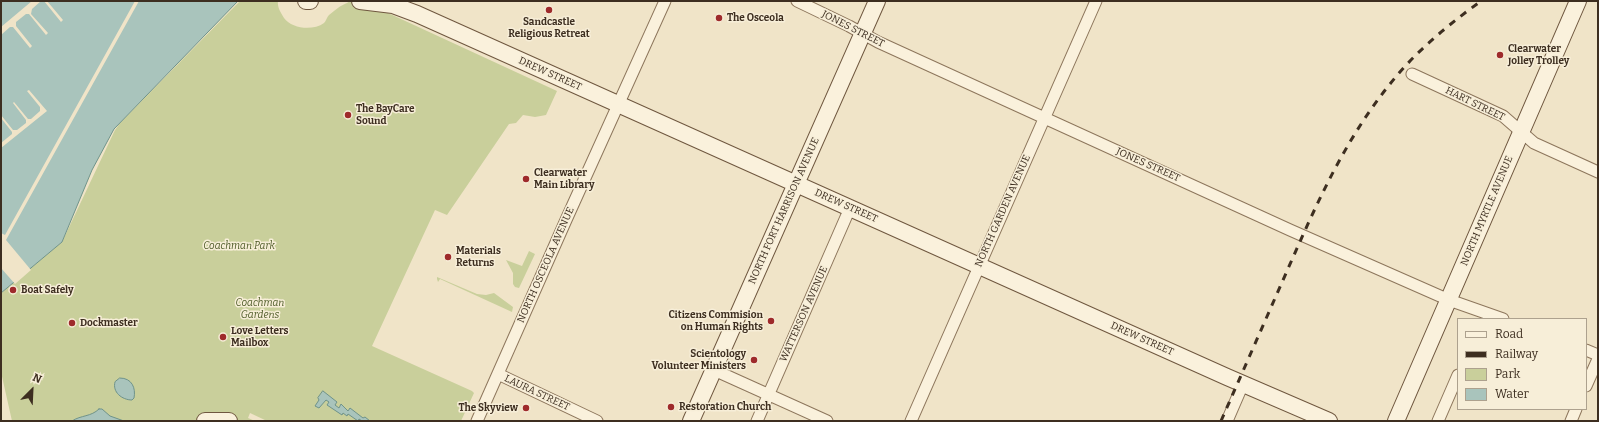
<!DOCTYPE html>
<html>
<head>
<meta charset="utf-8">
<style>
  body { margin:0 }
  #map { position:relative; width:1599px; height:422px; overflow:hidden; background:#f0e4c8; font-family:Bitter,serif }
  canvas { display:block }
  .frame { position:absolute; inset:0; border:2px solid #3d2e20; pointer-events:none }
  .legend { position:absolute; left:1457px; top:318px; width:130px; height:92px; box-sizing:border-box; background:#f7eed8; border:1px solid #ada18e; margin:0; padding:5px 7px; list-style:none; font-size:12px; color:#3d2e20 }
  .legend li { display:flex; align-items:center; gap:8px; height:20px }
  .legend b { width:20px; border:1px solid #ada18e }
  .north { position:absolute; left:12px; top:370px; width:40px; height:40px; -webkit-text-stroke:3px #f7eed8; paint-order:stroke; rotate:24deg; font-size:11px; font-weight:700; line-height:16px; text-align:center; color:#3d2e20 }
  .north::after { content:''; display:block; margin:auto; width:14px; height:18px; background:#3d2e20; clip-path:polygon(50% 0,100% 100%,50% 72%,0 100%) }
</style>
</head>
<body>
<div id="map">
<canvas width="1599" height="422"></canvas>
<div class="frame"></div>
<ul class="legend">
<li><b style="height:5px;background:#faf1dc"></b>Road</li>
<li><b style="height:5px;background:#3d2e20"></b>Railway</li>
<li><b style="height:11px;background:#c9cf9b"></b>Park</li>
<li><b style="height:11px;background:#a9c4bc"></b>Water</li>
</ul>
<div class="north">N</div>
</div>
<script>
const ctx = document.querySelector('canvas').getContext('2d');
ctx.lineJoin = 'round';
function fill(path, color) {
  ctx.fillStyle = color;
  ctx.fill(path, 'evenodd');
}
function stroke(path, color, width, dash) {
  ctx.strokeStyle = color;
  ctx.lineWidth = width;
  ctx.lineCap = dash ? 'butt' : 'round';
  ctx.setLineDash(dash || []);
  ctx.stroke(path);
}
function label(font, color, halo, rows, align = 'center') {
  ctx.font = font + ' Bitter,serif';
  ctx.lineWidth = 3;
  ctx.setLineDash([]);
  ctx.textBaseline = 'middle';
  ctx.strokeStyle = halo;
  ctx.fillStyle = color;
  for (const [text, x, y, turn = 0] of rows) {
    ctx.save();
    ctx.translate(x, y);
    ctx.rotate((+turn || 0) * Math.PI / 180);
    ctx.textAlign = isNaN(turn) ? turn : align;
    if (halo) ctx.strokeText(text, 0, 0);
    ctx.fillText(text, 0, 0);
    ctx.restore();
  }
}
fill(new Path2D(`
  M240 1H278C277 7 281 13 284 18 292 29 313 31 324 23 326 21 327 17 329 15 334 11 341 5 347 3 351 0 357 1 362 1L557 91 546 115 535 117 523 115 516 123 509 124 447 215 435 210 372 346 472 391 474 393 461 421H267L250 413 248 418 255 421H12L1 372V293L62 242 115 130 120 123Z
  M529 251 535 254 519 288 515 287 513 284V273L506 260 522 266Z
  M437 277 477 294 486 295 494 293 513 307 512 312 440 279 438 282 437 279Z`), '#c9cf9b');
const water = new Path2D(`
  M1 1H238L114 129 92 170 62 242 1 293Z
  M120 378C132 378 136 388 134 398L132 400C122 400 112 392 115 382Z
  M323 391 337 402 335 405 339 408 341 404 348 411 350 408 363 418 365 417 370 421H362L359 419 358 421 348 414 347 416 343 413 342 415 327 405 329 402 326 400 319 408 315 406 319 400 318 398Z
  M99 409H102L110 416 124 421H72C81 415 91 417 99 409Z`);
fill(water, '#a9c4bc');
stroke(water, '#6f938a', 1);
fill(new Path2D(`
  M32 1H47L63 20 61 22 44 1H41L32 9 31 14 48 33 46 35 29 14H26L16 22V26L32 46 30 48 13 27H10L1 35V27Z
  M135 1H139L6 240 31 270 15 284 1 268V233L5 235Z
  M29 90 47 111 1 148V143L12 134V132L1 118V115L13 130H17L26 123V120L13 103 14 102 28 119H31L40 111V107L27 91Z`), '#f0e4c8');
const street = new Path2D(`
  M797 1 849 26 878 42 1290 230 1449 300 1503 319
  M1412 74 1503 116 1534 143 1598 172
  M1586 350 1598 355
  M714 370 827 421
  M498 374 597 421
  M1586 386 1598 359
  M477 421 566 220 665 1
  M757 421 850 208
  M911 421 1096 1
  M1227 421 1243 384
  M1438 421 1458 375
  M1571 421 1576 409`);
const secondary = new Path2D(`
  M306 1H310
  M360 1 393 5 417 14 1227 377 1329 421
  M205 421H229
  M691 421 877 1
  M1396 421 1578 1`);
stroke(street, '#8d765c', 13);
stroke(secondary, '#6f573f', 18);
stroke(street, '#faf1dc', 11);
stroke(secondary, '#faf1dc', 16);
stroke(new Path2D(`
  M1221 421C1243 371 1265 321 1287 271 1316 205 1344 141 1390 84 1415 52 1448 25 1481 1`), '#3d2e20', 3, [7, 7]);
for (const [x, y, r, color] of [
  [549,10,4,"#9e2a2b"],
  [719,18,4,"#9e2a2b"],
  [1500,55,4,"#9e2a2b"],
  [348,115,4,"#9e2a2b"],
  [526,179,4,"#9e2a2b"],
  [448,257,4,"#9e2a2b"],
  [13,290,4,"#9e2a2b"],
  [771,321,4,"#9e2a2b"],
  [72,323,4,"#9e2a2b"],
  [223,337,4,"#9e2a2b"],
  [754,360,4,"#9e2a2b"],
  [671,407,4,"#9e2a2b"],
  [526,408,4,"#9e2a2b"]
]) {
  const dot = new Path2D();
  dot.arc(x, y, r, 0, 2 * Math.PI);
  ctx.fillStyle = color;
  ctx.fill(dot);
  stroke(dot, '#f7eed8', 1.5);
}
label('bold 10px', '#3d2e20', '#f7eed8', [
  ["The Osceola",727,18],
  ["Sandcastle",549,22,"center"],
  ["Religious Retreat",549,34,"center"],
  ["Clearwater",1508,49],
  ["Jolley Trolley",1508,61],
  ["The BayCare",356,109],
  ["Sound",356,121],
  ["Clearwater",534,173],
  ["Main Library",534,185],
  ["Materials",456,251],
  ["Returns",456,263],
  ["Boat Safely",21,290],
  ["Citizens Commision",763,315,"right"],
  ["on Human Rights",763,327,"right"],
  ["Dockmaster",80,323],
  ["Love Letters",231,331],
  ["Mailbox",231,343],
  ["Scientology",746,354,"right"],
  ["Volunteer Ministers",746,366,"right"],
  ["Restoration Church",679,407],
  ["The Skyview",518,408,"right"]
], 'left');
label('10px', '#3d2e20', '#f7eed8', [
  ["JONES STREET",853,29,27],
  ["DREW STREET",550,74,24],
  ["HART STREET",1475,104,26],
  ["JONES STREET",1148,165,24],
  ["DREW STREET",846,206,24],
  ["NORTH FORT HARRISON AVENUE",784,211,-66],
  ["NORTH GARDEN AVENUE",1003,211,-66],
  ["NORTH MYRTLE AVENUE",1487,211,-67],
  ["NORTH OSCEOLA AVENUE",546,265,-66],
  ["WATTERSON AVENUE",804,314,-66],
  ["DREW STREET",1142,339,24],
  ["LAURA STREET",537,393,25]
]);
label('italic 10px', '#4d5a26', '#f7eed8', [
  ["Coachman Park",239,246],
  ["Coachman",260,303],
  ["Gardens",260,315]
]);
</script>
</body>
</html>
